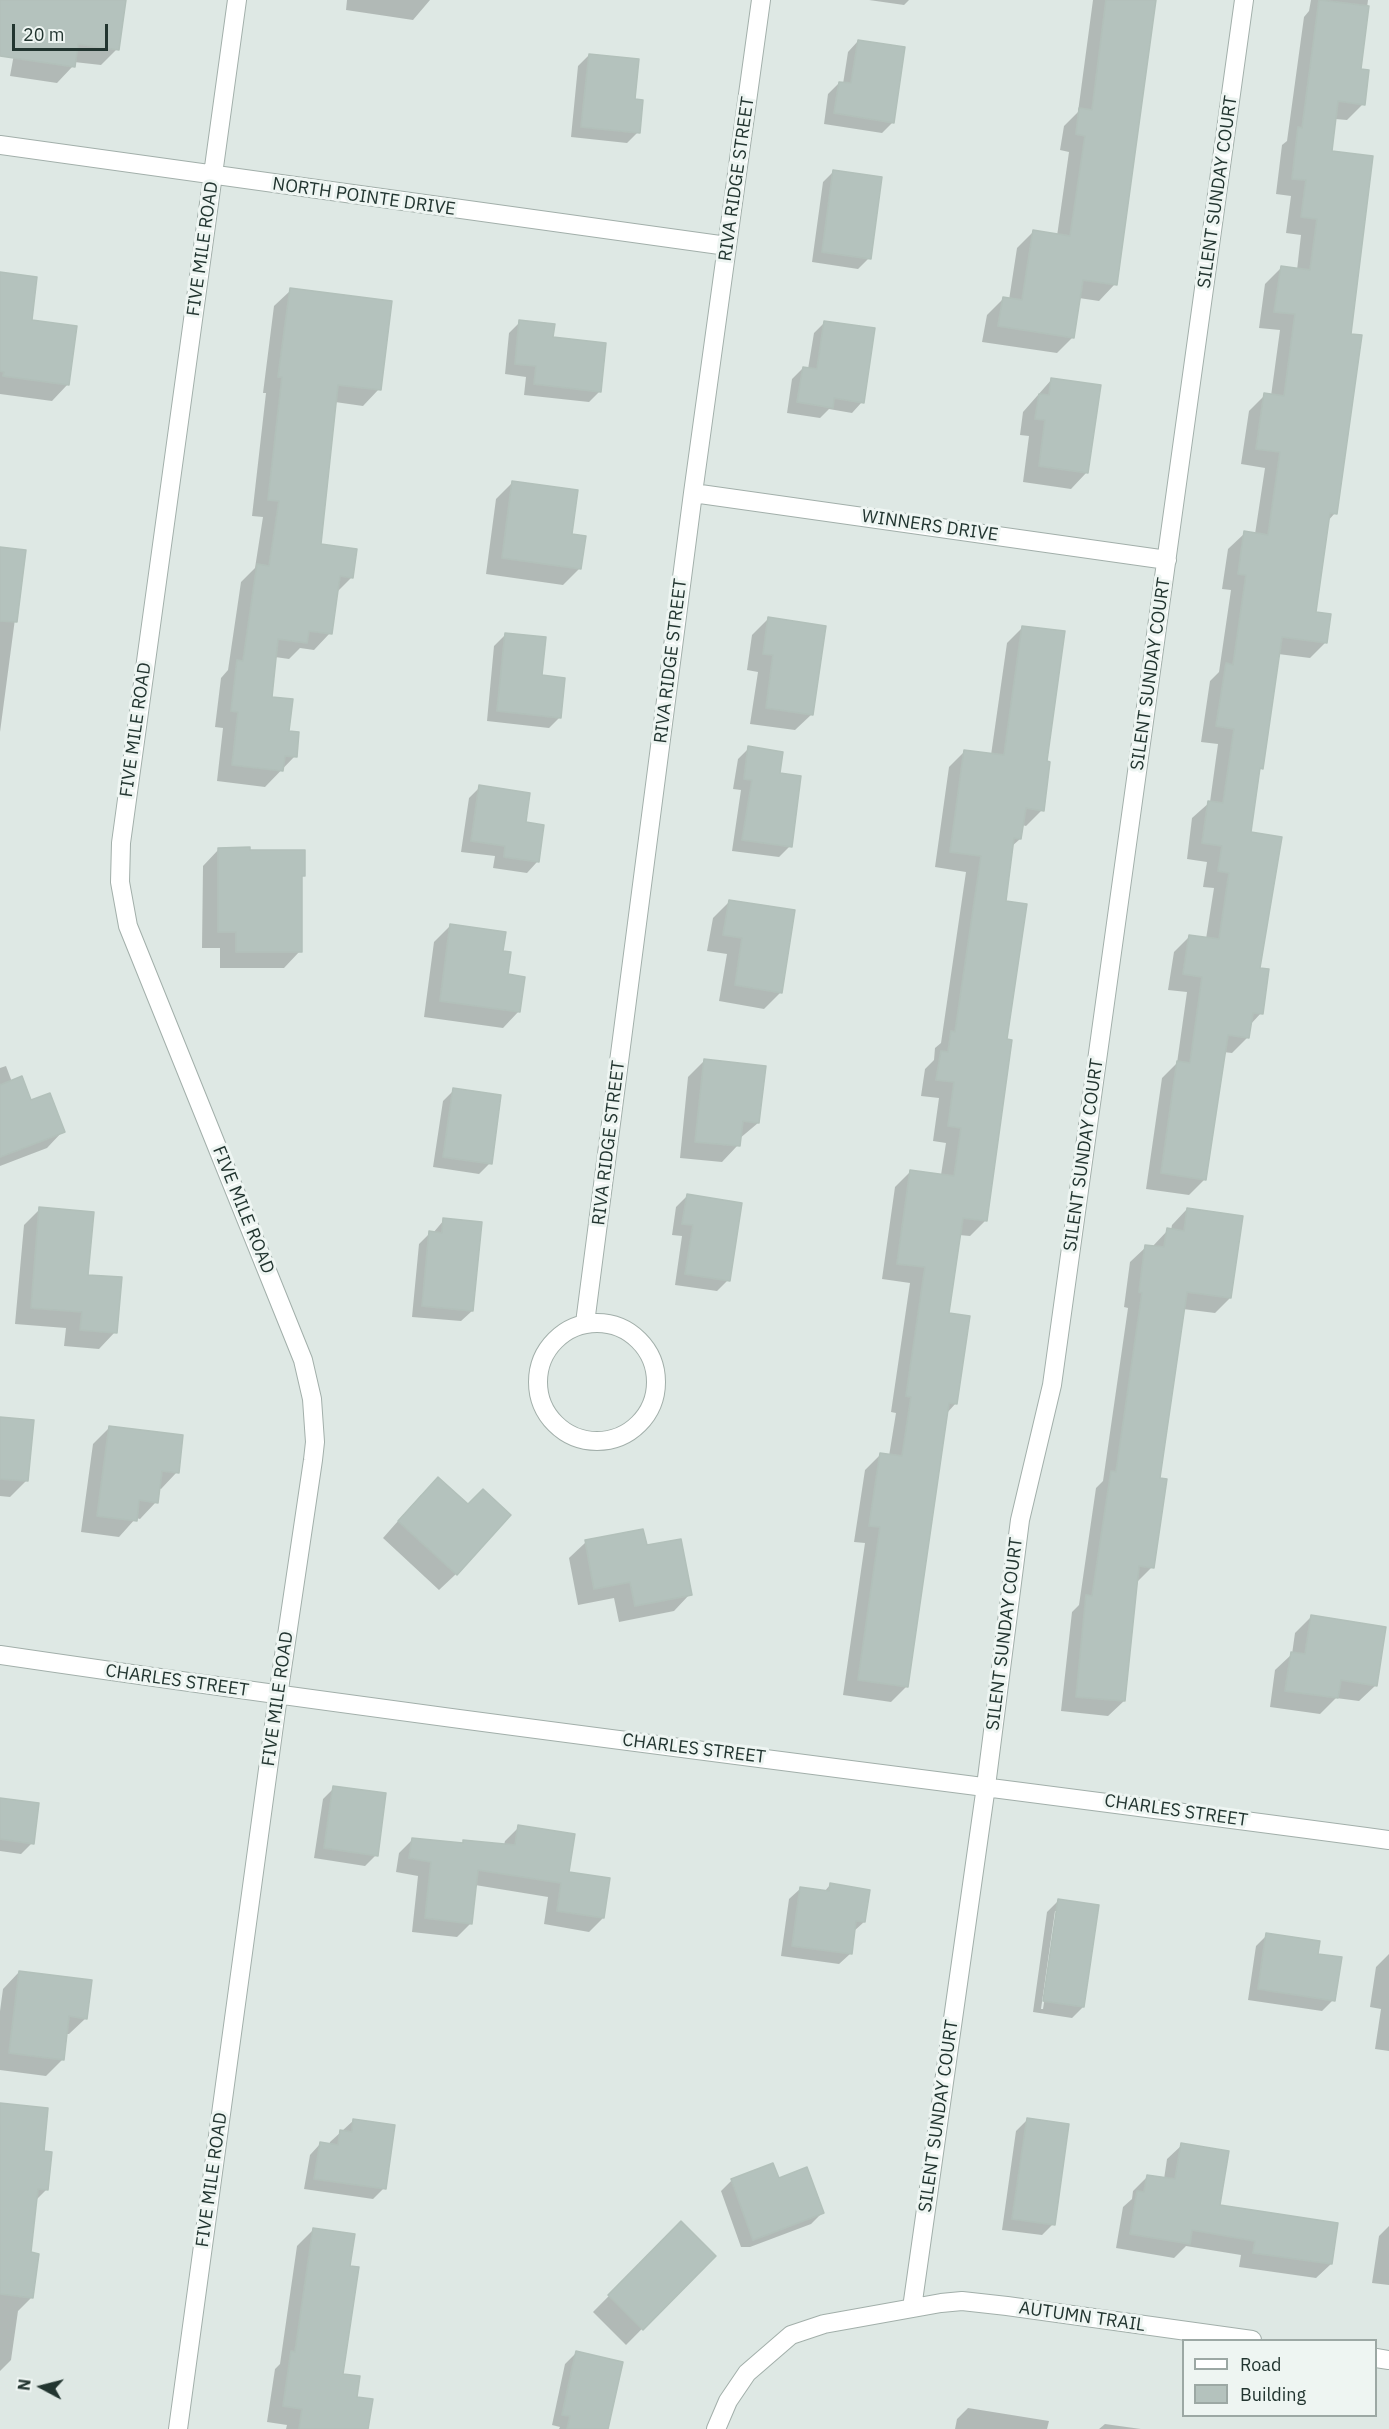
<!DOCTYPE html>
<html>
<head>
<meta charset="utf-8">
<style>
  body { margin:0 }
  #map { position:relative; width:1389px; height:2429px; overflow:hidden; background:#dee8e4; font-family:"IBM Plex Sans",sans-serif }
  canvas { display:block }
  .legend { position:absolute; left:1182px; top:2339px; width:195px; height:78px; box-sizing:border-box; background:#eef5f2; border:2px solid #9ca8a4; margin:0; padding:8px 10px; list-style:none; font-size:18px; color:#223530 }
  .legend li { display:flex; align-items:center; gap:12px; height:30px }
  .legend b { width:30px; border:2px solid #9ca8a4 }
  .north { position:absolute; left:12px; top:2357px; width:60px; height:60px; -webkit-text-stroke:4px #eef5f2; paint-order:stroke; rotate:277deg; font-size:16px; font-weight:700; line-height:24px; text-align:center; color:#223530 }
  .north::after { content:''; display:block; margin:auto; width:21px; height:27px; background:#223530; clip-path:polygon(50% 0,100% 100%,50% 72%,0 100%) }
  .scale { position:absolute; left:12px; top:24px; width:96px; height:27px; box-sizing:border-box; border:3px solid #223530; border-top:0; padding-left:8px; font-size:18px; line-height:21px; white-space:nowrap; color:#223530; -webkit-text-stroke:4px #eef5f2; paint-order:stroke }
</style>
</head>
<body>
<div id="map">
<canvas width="1389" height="2429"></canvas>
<ul class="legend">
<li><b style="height:8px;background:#fff"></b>Road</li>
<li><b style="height:16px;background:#b4c2bd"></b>Building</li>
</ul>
<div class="north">N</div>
<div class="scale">20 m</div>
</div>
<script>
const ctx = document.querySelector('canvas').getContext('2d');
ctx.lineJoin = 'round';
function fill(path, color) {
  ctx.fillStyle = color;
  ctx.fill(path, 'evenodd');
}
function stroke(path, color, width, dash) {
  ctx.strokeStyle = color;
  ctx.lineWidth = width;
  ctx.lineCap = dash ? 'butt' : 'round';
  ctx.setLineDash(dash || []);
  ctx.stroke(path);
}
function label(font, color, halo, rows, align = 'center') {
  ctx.font = font + ' "IBM Plex Sans",sans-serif';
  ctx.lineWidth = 6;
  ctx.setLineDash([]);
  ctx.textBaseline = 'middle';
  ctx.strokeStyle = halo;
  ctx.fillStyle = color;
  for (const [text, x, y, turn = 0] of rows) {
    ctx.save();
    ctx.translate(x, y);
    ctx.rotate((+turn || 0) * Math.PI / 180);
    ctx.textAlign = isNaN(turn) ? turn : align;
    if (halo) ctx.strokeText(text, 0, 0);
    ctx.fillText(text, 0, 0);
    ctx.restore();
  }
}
fill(new Path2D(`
  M0 0H125L117 49 101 65 74 62 73 66 57 83 10 76 14 54 0 53Z
  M347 0H430L413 20 346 10Z
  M869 0H909L904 5Z
  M1093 0H1155L1115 284 1099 301 1079 298 1073 337 1057 353 982 342 987 315 1003 299 1009 300 1017 248 1033 232 1057 236 1069 152 1060 150 1064 126 1078 112Z
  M1311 0H1368L1359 71 1363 104 1347 120 1335 119 1330 152 1349 335 1335 513 1327 522 1314 614 1326 642 1310 658 1278 654 1261 768 1258 772 1249 834 1261 1013 1250 1025 1248 1037 1232 1053 1223 1052 1205 1179 1189 1195 1146 1189 1162 1078 1177 1063 1187 992 1168 990 1174 952 1190 936 1206 939 1214 888 1203 887 1207 862 1187 859 1192 818 1210 802 1218 744 1201 742 1210 681 1219 672 1231 590 1222 589 1228 549 1245 533 1255 534 1265 468 1241 464 1249 411 1265 395 1271 396 1280 330 1259 328 1265 284 1281 268 1297 270 1301 235 1286 233 1291 196 1276 194 1282 145 1287 141 1304 17 1309 11Z
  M858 41 893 122 882 133 824 124 828 94 839 83 843 84 848 52Z
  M589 55 633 100 638 132 627 143 571 137 578 66Z
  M834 171 869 258 858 269 812 262 823 182Z
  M0 274 68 384 52 401 0 394Z
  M291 290 379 389 363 406 335 402 319 545 352 577 336 593 330 633 314 650 300 648 289 659 275 657 270 698 295 756 265 787 217 781 223 728 215 727 221 678 228 670 241 582 255 568 263 517 252 516 266 393H263L274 306Z
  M520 322 552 338 600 391 589 402 524 395 526 377 505 374 509 333Z
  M825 322 862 402 852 413 829 409 820 418 787 413 792 379 803 368 808 369 814 333Z
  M1052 379 1087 472 1071 489 1023 482 1029 436 1020 435 1023 412Z
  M512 483 570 535 580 568 563 585 486 574 496 499Z
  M0 548 24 551 0 732Z
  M768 619 812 714 795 730 750 724 758 672 747 670 752 635Z
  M1023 627 1045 763 1042 810 1026 826 1022 825 1020 839 1011 847 1005 902 985 1221 970 1236 959 1235 947 1315 956 1403 947 1413 907 1686 891 1702 843 1695 865 1543 854 1542 865 1470 880 1455 889 1456 896 1413 891 1412 910 1283 882 1279 895 1187 911 1171 941 1175 946 1143 933 1141 939 1098 921 1096 925 1069 934 1060 935 1048 941 1043 966 872 935 867 949 767 965 751 991 755 1007 643Z
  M505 635 540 677 560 717 549 728 487 721 494 646Z
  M749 748 778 775 790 846 779 857 732 851 741 790 733 789 738 759Z
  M480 787 537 862 527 873 493 868 495 856 461 852 469 798Z
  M219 849 303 875 300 878V951L284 968H220V948H202L203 866Z
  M729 902 781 992 764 1009 719 1001 727 954 707 951 713 918Z
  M450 926 501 953 519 1011 503 1028 424 1017 434 942Z
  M705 1060 758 1123 739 1139 738 1145 722 1162 680 1158 688 1077Z
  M6 1066 12 1082 63 1131 47 1148 0 1166V1068Z
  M454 1090 490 1163 479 1174 433 1167 443 1101Z
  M687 1196 728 1280 717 1291 675 1285 682 1236 672 1235 676 1207Z
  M40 1209 86 1276 115 1332 99 1349 64 1346 66 1328 15 1324 24 1225Z
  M1187 1209 1230 1298 1215 1313 1183 1309 1159 1479 1152 1567 1137 1582 1124 1701 1108 1716 1061 1711 1072 1612 1079 1605 1096 1488 1103 1481 1128 1308 1124 1307 1130 1262 1146 1247H1152L1168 1230H1171L1172 1225Z
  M444 1220 472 1311 461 1321 412 1317 419 1244 430 1233H433Z
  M0 1418 26 1481 10 1497 0 1496Z
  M110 1427 177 1472 161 1489 158 1488 156 1502 140 1519 136 1518 119 1537 81 1532 93 1444Z
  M421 1495 456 1574 439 1590 383 1538Z
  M586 1542 690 1594 674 1611 619 1622 614 1598 578 1605 569 1558Z
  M1311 1617 1376 1685 1359 1701 1336 1698 1320 1714 1270 1707 1275 1670 1292 1654 1295 1633Z
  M334 1788 376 1855 365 1866 314 1858 323 1799Z
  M0 1799 32 1843 21 1854 0 1851Z
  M519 1827 567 1873 603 1918 589 1932 544 1924 548 1897 475 1885 471 1923 457 1937 412 1932 418 1876 396 1872 399 1853 413 1839 461 1844 464 1841 504 1845 505 1841Z
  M830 1885 864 1922 853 1932 850 1954 839 1964 781 1956 789 1899 800 1889 824 1892Z
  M1058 1901 1083 2007 1072 2018 1033 2012 1047 1912ZM1055 1911H1058L1043 2009H1041Z
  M1267 1935 1316 1955 1333 2000 1322 2011 1248 2000 1256 1946Z
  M1389 1954V2051L1375 2049 1381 2009 1370 2007 1376 1967Z
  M19 1972 86 2018 69 2034H65L62 2060 46 2076 0 2070V2011L3 1989Z
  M0 2105 47 2189 35 2201 29 2254 31 2298 18 2311 11 2360 0 2371Z
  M354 2120 384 2188 373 2199 304 2189 310 2155 320 2144 329 2145 330 2142Z
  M1027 2120 1053 2224 1042 2235 1002 2230 1016 2131Z
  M1182 2145 1218 2207 1331 2264 1316 2278 1239 2267 1241 2255 1186 2246 1174 2258 1116 2248 1123 2207 1132 2199 1133 2191 1148 2176 1164 2179 1167 2159Z
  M732 2180H778L822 2213 811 2224 750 2247H741L721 2191Z
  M681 2223 714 2256 626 2345 593 2312Z
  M1389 2226V2285L1372 2283 1379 2236Z
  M313 2230 349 2267 342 2375 355 2398 367 2429H286L287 2425 267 2422 275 2369 280 2364 297 2246Z
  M576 2353 607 2429H559L560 2427 552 2425 565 2364Z
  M968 2408 1049 2421 1047 2429H955L957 2419Z
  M1105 2424 1141 2429H1099Z`), '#0003');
const building = new Path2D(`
  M0 0H126L119 50 78 44 75 67 0 56Z
  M1106 0H1156L1117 285 1083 280 1074 338 998 326 1003 297 1022 300 1033 230 1070 236 1085 136 1076 134 1079 108 1092 110Z
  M1319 0 1369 6 1361 69 1369 70 1365 105 1338 101 1332 151 1373 156 1351 334 1362 335 1337 514 1330 513 1316 612 1331 614 1327 643 1282 637 1263 769 1260 768 1251 832 1282 837 1260 968 1269 969 1263 1014 1253 1013 1249 1038 1228 1035 1206 1180 1161 1173 1177 1061 1190 1063 1202 977 1183 974 1189 935 1219 939 1229 873 1218 871 1222 846 1202 843 1208 801 1223 803 1234 729 1216 726 1226 663 1233 665 1246 575 1238 574 1244 531 1268 535 1280 452 1256 449 1264 393 1284 396 1295 314 1274 312 1281 266 1310 270 1317 219 1301 217 1306 180 1292 179 1298 127 1302 128Z
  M858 40 905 47 894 123 834 113 839 82 851 83Z
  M589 54 639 59 635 99 643 100 640 133 581 127Z
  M833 170 882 177 871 259 822 252Z
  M0 272 37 277 32 320 77 326 69 385 3 376 4 372 0 371Z
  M290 288 392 301 381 390 338 385 321 544 357 549 353 578 340 576 332 634 309 631 307 643 278 639 272 697 293 699 289 731 299 732 297 757 285 756 283 771 232 765 238 712 231 711 237 660 243 661 257 564 269 566 279 501 268 500 282 377H278Z
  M519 320 555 324 553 337 606 343 601 392 534 384 536 366 515 364Z
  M824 321 875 328 864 403 834 398 833 408 797 402 803 367 817 369Z
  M1051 378 1101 385 1088 473 1039 466 1045 420 1035 419 1039 394 1049 395Z
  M512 481 578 490 572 534 586 536 581 569 502 558Z
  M0 547 26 550 17 622 0 621Z
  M768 617 826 626 813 715 766 708 773 655 763 654Z
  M1022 626 1065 631 1047 761 1050 762 1044 811 1026 808 1021 839 1014 838 1006 901 1027 904 1007 1039 1012 1040 987 1221 963 1218 949 1313 970 1316 957 1404 949 1403 908 1687 858 1680 880 1527 869 1526 880 1453 902 1456 911 1397 906 1396 925 1267 897 1264 910 1170 954 1176 961 1128 948 1126 954 1082 936 1080 941 1051 948 1052 951 1031 955 1032 981 856 950 852 964 750 1004 755Z
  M505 633 546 637 542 675 565 678 561 718 497 711Z
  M748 746 783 752 780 773 801 776 792 847 742 840 752 780 744 779Z
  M479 785 530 793 526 822 544 825 539 862 504 857 505 846 471 841Z
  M250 847V850H305V876H302V952H236V932H218V848Z
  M729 900 795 910 782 993 735 985 742 938 723 935Z
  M450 924 506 932 503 951 511 952 508 974 525 977 520 1012 440 1001Z
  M704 1059 766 1066 759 1123 743 1121 740 1146 695 1142Z
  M22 1076 31 1100 50 1093 65 1132 0 1157V1085Z
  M453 1088 501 1095 492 1164 443 1157Z
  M687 1194 742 1203 730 1281 685 1274 693 1225 682 1224Z
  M39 1207 94 1212 88 1275 122 1277 117 1333 80 1330 82 1312 31 1308Z
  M1187 1208 1243 1216 1231 1298 1187 1292 1160 1478 1167 1479 1154 1568 1139 1566 1125 1701 1076 1697 1086 1595 1092 1596 1111 1471 1116 1472 1142 1293 1139 1292 1145 1245 1164 1247 1167 1228 1184 1231Z
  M443 1218 482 1222 473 1311 422 1306 429 1231 442 1233Z
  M0 1417 34 1420 28 1481 0 1479Z
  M109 1426 183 1435 179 1473 162 1471 158 1503 139 1500 137 1521 97 1516Z
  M438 1477 468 1504 483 1489 511 1515 457 1575 398 1521Z
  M643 1529 647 1545 681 1539 692 1595 635 1606 630 1582 594 1589 585 1540Z
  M1311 1615 1386 1627 1377 1686 1341 1680 1338 1698 1285 1691 1291 1652 1305 1654Z
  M333 1786 386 1793 378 1856 324 1848Z
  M0 1798 39 1803 34 1844 0 1839Z
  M518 1825 575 1834 569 1872 610 1878 604 1918 557 1911 561 1883 478 1870 472 1924 425 1918 431 1862 409 1858 412 1838 463 1843V1840L515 1845Z
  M830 1883 870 1890 865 1922 856 1921 852 1954 792 1946 800 1887 829 1891Z
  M1058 1899 1099 1905 1084 2007 1043 2001Z
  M1266 1933 1320 1941 1318 1954 1342 1957 1335 2001 1258 1989Z
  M19 1971 92 1980 87 2019 69 2016 64 2060 9 2053Z
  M0 2103 48 2108 44 2151 52 2152 48 2190 38 2189 31 2252 39 2254 33 2298 0 2294Z
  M1027 2118 1069 2124 1055 2225 1012 2219Z
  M353 2119 395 2125 386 2189 314 2179 320 2142 338 2145 340 2130 352 2132Z
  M1181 2143 1229 2151 1220 2205 1338 2223 1332 2264 1253 2253 1255 2241 1192 2230 1190 2244 1130 2234 1137 2191 1144 2192 1147 2175 1175 2179Z
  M773 2163 779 2178 807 2167 824 2213 753 2240 731 2179Z
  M681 2221 716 2256 643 2330 608 2295Z
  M313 2228 355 2234 350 2266 359 2267 343 2374 360 2376 357 2397 373 2399 368 2429H299L302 2409 283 2406 291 2351 295 2352Z
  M576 2351 623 2362 608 2429H567L570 2416 562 2415Z`);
fill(building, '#b4c2bd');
stroke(building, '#b2c0ba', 1.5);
const street = new Path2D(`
  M0 145 727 246
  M693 493 1167 560
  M538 1382a59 59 0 1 1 118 0a59 59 0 1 1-118 0Z
  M585 1323 693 493 761 0
  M0 1655C462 1723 926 1778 1389 1840
  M912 2308 986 1786 1020 1520 1052 1385 1244 0
  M1376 2358 1389 2360
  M178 2429 278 1696 313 1460 315 1442 312 1399 303 1360 128 926 120 882 121 843 237 0
  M716 2429 728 2401 747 2373 791 2335 824 2324 941 2303 962 2301 1007 2306 1252 2340`);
stroke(street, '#a2afaa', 20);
stroke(street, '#fff', 18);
label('18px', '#223530', '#eef5f2', [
  ["RIVA RIDGE STREET",737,179,-82],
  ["SILENT SUNDAY COURT",1218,192,-82],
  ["NORTH POINTE DRIVE",364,197,8],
  ["FIVE MILE ROAD",203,249,-82],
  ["WINNERS DRIVE",930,526,8],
  ["RIVA RIDGE STREET",671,661,-83],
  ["SILENT SUNDAY COURT",1151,674,-82],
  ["FIVE MILE ROAD",136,730,-82],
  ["RIVA RIDGE STREET",609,1143,-83],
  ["SILENT SUNDAY COURT",1084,1155,-82],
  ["FIVE MILE ROAD",243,1210,68],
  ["SILENT SUNDAY COURT",1005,1634,-83],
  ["CHARLES STREET",177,1681,8],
  ["FIVE MILE ROAD",278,1699,-82],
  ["CHARLES STREET",694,1749,7],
  ["CHARLES STREET",1176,1811,8],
  ["SILENT SUNDAY COURT",939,2116,-82],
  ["FIVE MILE ROAD",212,2180,-82],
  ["AUTUMN TRAIL",1082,2317,8]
]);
</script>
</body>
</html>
